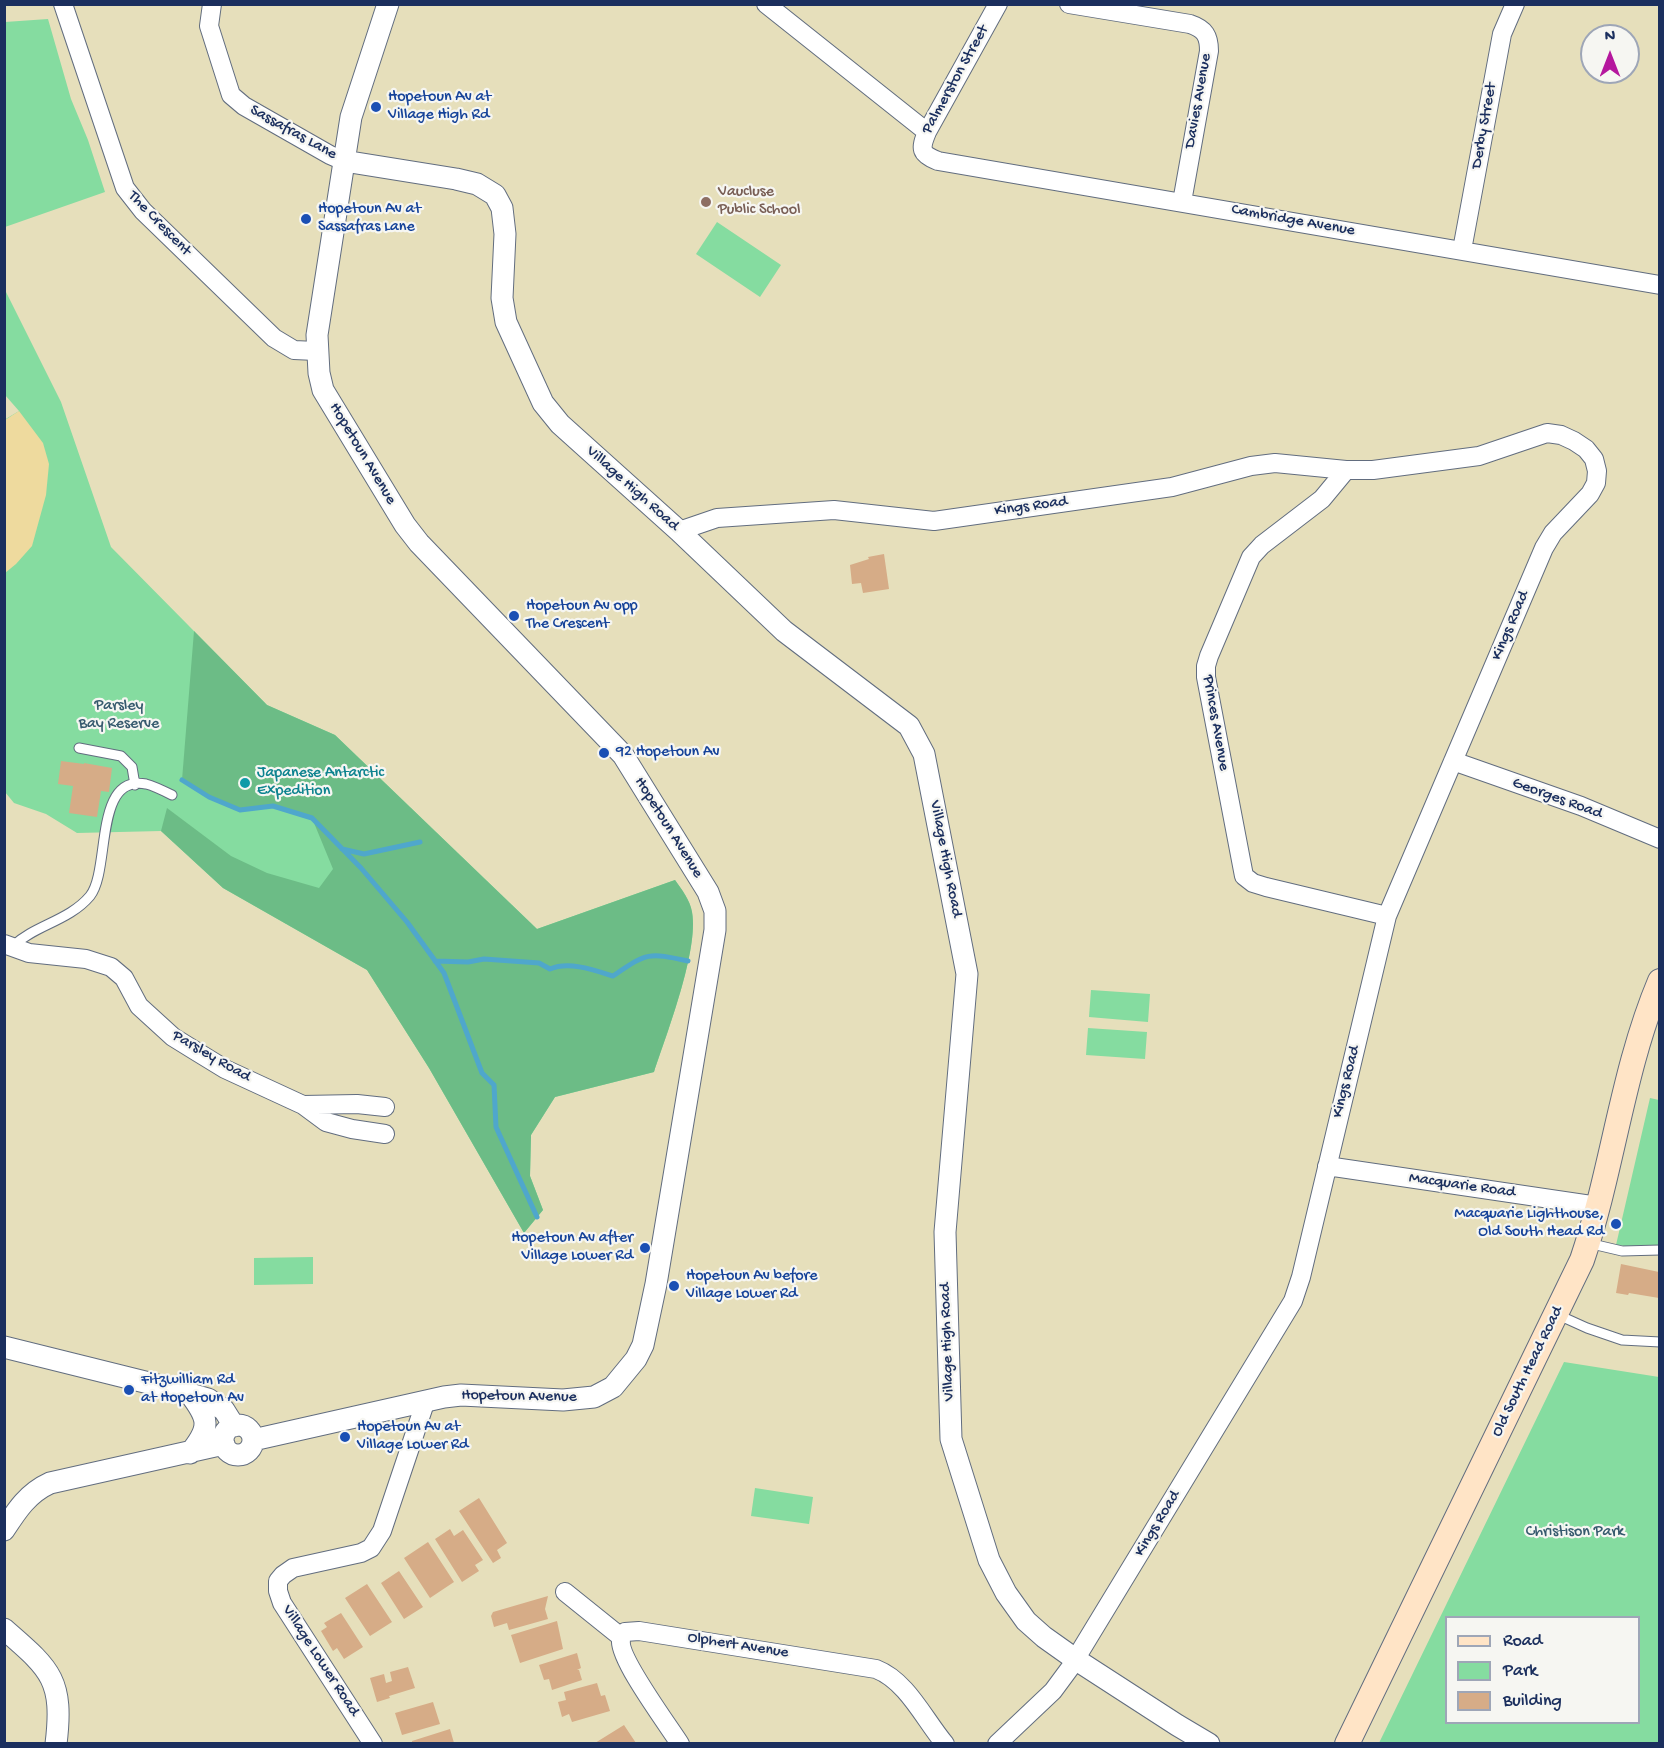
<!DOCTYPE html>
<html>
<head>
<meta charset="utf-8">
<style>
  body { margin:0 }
  #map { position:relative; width:1664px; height:1748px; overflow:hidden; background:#e6dfbb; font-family:"Gochi Hand",sans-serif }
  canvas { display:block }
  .frame { position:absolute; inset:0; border:6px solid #1b2f5e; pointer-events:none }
  .legend { position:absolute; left:1445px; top:1616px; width:195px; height:108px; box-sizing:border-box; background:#f6f6f2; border:2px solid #9ea6b7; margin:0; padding:8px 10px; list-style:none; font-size:18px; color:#1b2f5e }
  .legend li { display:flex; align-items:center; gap:12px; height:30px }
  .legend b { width:30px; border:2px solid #9ea6b7 }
  .north { position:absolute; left:1580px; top:24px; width:60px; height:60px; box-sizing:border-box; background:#f6f6f2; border:2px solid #9ea6b7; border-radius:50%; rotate:0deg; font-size:16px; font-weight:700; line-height:24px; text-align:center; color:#1b2f5e }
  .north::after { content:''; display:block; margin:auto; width:21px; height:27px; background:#b5179e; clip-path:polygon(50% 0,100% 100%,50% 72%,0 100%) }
</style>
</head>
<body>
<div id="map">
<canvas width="1664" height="1748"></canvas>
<div class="frame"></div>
<ul class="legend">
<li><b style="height:8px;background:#ffe4c6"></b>Road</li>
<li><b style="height:16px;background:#85dca0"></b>Park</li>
<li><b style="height:16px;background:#d6ac87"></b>Building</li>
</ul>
<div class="north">N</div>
</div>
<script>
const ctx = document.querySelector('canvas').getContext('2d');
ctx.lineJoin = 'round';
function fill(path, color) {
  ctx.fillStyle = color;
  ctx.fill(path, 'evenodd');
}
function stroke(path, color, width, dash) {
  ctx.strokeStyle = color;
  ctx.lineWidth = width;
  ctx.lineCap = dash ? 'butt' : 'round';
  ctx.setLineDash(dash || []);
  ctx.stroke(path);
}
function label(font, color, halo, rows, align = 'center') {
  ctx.font = font + ' "Gochi Hand",sans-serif';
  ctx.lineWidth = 4.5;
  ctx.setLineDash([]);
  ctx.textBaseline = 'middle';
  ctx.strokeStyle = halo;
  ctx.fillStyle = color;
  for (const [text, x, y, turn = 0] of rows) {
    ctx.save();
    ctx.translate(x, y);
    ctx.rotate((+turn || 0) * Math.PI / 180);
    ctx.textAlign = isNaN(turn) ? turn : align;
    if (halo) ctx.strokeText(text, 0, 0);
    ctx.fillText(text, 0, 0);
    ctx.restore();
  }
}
fill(new Path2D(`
  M48 19 71 99 88 140 105 192 5 227V22Z
  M717 222 781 265 760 297 696 254Z
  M5 290 61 402 111 547 267 705 335 735 537 929 675 880C682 890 690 900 692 912 699 950 667 1033 654 1072L555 1097 531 1135 530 1176 543 1210 524 1233 429 1068 367 970 223 888 161 831 77 833 46 814 14 803 5 792 4 420 19 411 5 395Z
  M1091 990 1150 994 1148 1022 1089 1017Z
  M1088 1028 1147 1032 1145 1059 1086 1055Z
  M1650 1098 1659 1100V1247L1652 1249 1616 1245Z
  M313 1257V1284L254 1285V1258Z
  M1564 1362 1659 1377V1743H1379ZM1446 1618H1638V1722H1446Z
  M755 1488 813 1497 809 1524 751 1516Z`), '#85dca0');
fill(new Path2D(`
  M194 631 267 705 335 735 537 929 675 880C682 890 690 900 692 912 699 950 667 1033 654 1072L555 1097 531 1135 530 1176 543 1210 524 1233 429 1068 367 970 223 888 161 831 167 808 231 856 267 873 319 888 333 869 312 818 273 807 240 810 209 797 182 780Z`), '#6cbc86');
fill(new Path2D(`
  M19 411 43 443 49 464 46 495 32 546 16 564 5 573V420Z`), '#eeda9e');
stroke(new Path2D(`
  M182 780 209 797 240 810 273 806 312 818 361 868 407 922 444 973 482 1073 494 1085 496 1127 537 1217
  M342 849 364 854 420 842
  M435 961 468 962 484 959 539 963 550 969C569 961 594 970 613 976 647 953 647 952 688 961`), '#4fa7cc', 5);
fill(new Path2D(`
  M884 554 889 589 863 593 861 583 852 584 850 565 869 559 868 557Z
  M61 761 84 764V763L112 768 109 792 101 791 97 817 69 813 73 786 58 784Z
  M1621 1264 1659 1272V1298L1629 1293 1628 1295 1616 1293Z
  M479 1498 507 1543 497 1550 501 1558 493 1563 459 1511Z
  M450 1529 454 1536 463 1530 483 1560 475 1565 479 1571 462 1582 435 1539Z
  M428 1542 454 1582 430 1598 404 1558Z
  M399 1571 423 1607 404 1619 381 1583Z
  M367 1584 392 1622 370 1636 345 1598Z
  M548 1596 545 1609 548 1619 509 1630 507 1623 494 1627 491 1616 493 1612Z
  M341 1613 363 1647 344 1659 337 1648 333 1651 321 1631 327 1627 324 1623Z
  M557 1621 563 1649 520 1663 511 1635Z
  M577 1653 581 1668 577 1670H579L582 1680 552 1690 549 1679 544 1680 539 1665Z
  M408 1667 415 1688 389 1696 390 1698 377 1702 370 1678 384 1674 386 1683 392 1681 390 1672Z
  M597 1683 601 1696 605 1695 610 1711 572 1722 569 1714 562 1717 558 1702 566 1700 564 1692Z
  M433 1702 440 1724 402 1735 395 1713Z
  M624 1725 636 1743H595Z
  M450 1729 454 1743H412V1741Z`), '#d6ac87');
const service = new Path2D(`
  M79 748 121 756 132 767 135 785
  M13 946C35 925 69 921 90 896 111 870 93 774 146 784 154 786 164 791 172 795
  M1588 1243 1622 1251 1660 1250
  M1556 1314 1587 1328 1622 1340 1660 1342`);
const minor = new Path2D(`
  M63 4 125 188 143 211 274 338 294 350 316 351
  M212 4 209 26 231 95 244 106 330 155 344 161
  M766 4 927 132
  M998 4 927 132C920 149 920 154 938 161L1660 285
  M1069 4 1190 24C1205 29 1209 36 1209 51L1182 202
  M1462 250 1502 34 1515 4
  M1346 470 1322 499 1262 545 1251 557 1209 656 1206 666V677L1244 876 1253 883 1266 887 1387 916
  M679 531 717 518 834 510 934 521 1172 487 1251 466 1275 463 1346 470H1373L1479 456 1547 433 1561 435 1574 441 1586 449 1594 459 1597 471 1596 483 1590 494 1553 533 1544 548 1387 916 1301 1277 1293 1301 1070 1668 1053 1691 997 1744
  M1453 761 1581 806 1660 839
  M4 944 29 953 86 959 111 967 124 978 139 1006 173 1037 194 1050 225 1069 303 1105 326 1122 352 1129 385 1134
  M303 1105 357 1104 385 1107
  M1327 1166 1598 1206
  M565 1592 621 1637
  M373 1744 282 1603 278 1591V1581L283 1575 293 1568 361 1553 371 1548 382 1531 426 1400
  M680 1744C668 1725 618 1658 621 1640 621 1636 623 1635 625 1632L639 1631 876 1669C907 1681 924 1719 945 1744`);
const tertiary = new Path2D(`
  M344 161 456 179 477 184 495 195 502 208 505 234 502 298 506 322 543 403 560 424 679 531 784 631 909 726 924 754 967 974 945 1232 951 1439 989 1560 1006 1593 1026 1621 1044 1637 1075 1659 1177 1725 1209 1744
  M4 1347 173 1389 208 1399 224 1410 234 1426
  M223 1440a15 15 0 1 1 30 0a15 15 0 1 1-30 0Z
  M253 1440 444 1397 461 1395 563 1400 594 1397 613 1387 636 1359 643 1345 656 1284 715 930V911L708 892 623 755 419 543 405 525 323 390 319 373 317 335 351 117 388 4
  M190 1453C211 1427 209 1419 190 1394
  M4 1530C17 1510 28 1493 50 1483L224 1444
  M4 1629C50 1669 64 1679 56 1744`);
const secondary = new Path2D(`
  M1347 1744 1582 1260C1613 1169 1622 1071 1660 981`);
stroke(service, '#626d7f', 11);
stroke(minor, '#626d7f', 20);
stroke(tertiary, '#626d7f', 23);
stroke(secondary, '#626d7f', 26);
stroke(service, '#fff', 9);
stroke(minor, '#fff', 18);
stroke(tertiary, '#fff', 21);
stroke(secondary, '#ffe4c6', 24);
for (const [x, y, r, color] of [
  [376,107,6,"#1a4fb4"],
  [706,202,6,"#8d6e63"],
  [306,219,6,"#1a4fb4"],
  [514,616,6,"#1a4fb4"],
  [604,753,6,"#1a4fb4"],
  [245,783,6,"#0f9aa8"],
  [1616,1224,6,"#1a4fb4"],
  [645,1248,6,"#1a4fb4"],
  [674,1286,6,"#1a4fb4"],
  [129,1390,6,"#1a4fb4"],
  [345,1437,6,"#1a4fb4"]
]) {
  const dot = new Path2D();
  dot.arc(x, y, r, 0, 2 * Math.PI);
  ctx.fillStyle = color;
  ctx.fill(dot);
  stroke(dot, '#f6f6f2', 2);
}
label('16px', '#1b2f5e', '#f6f6f2', [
  ["Palmerston Street",956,80,-61],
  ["Davies Avenue",1199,101,-80],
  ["Derby Street",1485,126,-80],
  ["Sassafras Lane",293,133,29],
  ["Cambridge Avenue",1293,221,10],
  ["The Crescent",159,224,46],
  ["Hopetoun Avenue",362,454,59],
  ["Village High Road",632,489,42],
  ["Kings Road",1031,507,-8],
  ["Kings Road",1511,626,-67],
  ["Princes Avenue",1215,723,80],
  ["Georges Road",1557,799,20],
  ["Hopetoun Avenue",668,828,58],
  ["Village High Road",945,859,79],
  ["Parsley Road",211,1057,30],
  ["Kings Road",1347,1082,-76],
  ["Macquarie Road",1462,1186,8],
  ["Village High Road",948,1342,-92],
  ["Old South Head Road",1528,1372,-64],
  ["Hopetoun Avenue",519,1397,1],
  ["Kings Road",1158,1524,-59],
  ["Olphert Avenue",738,1646,9],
  ["Village Lower Road",320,1661,57]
]);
label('16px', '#164399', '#f6f6f2', [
  ["Hopetoun Av at",388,98],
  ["Village High Rd",388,116],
  ["Hopetoun Av at",318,210],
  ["Sassafras Lane",318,228],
  ["Hopetoun Av opp",526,607],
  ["The Crescent",526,625],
  ["92 Hopetoun Av",616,753],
  ["Macquarie Lighthouse,",1604,1215,"right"],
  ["Old South Head Rd",1604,1233,"right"],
  ["Hopetoun Av after",633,1239,"right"],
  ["Village Lower Rd",633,1257,"right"],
  ["Hopetoun Av before",686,1277],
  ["Village Lower Rd",686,1295],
  ["Fitzwilliam Rd",141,1381],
  ["at Hopetoun Av",141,1399],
  ["Hopetoun Av at",357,1428],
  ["Village Lower Rd",357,1446]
], 'left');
label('16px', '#785e54', '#f6f6f2', [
  ["Vaucluse",718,193],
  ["Public School",718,211]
], 'left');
label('16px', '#365a6e', '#f6f6f2', [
  ["Parsley",119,707],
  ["Bay Reserve",119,725],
  ["Christison Park",1575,1533]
]);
label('16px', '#0d838f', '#f6f6f2', [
  ["Japanese Antarctic",257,774],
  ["Expedition",257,792]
], 'left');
</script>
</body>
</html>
